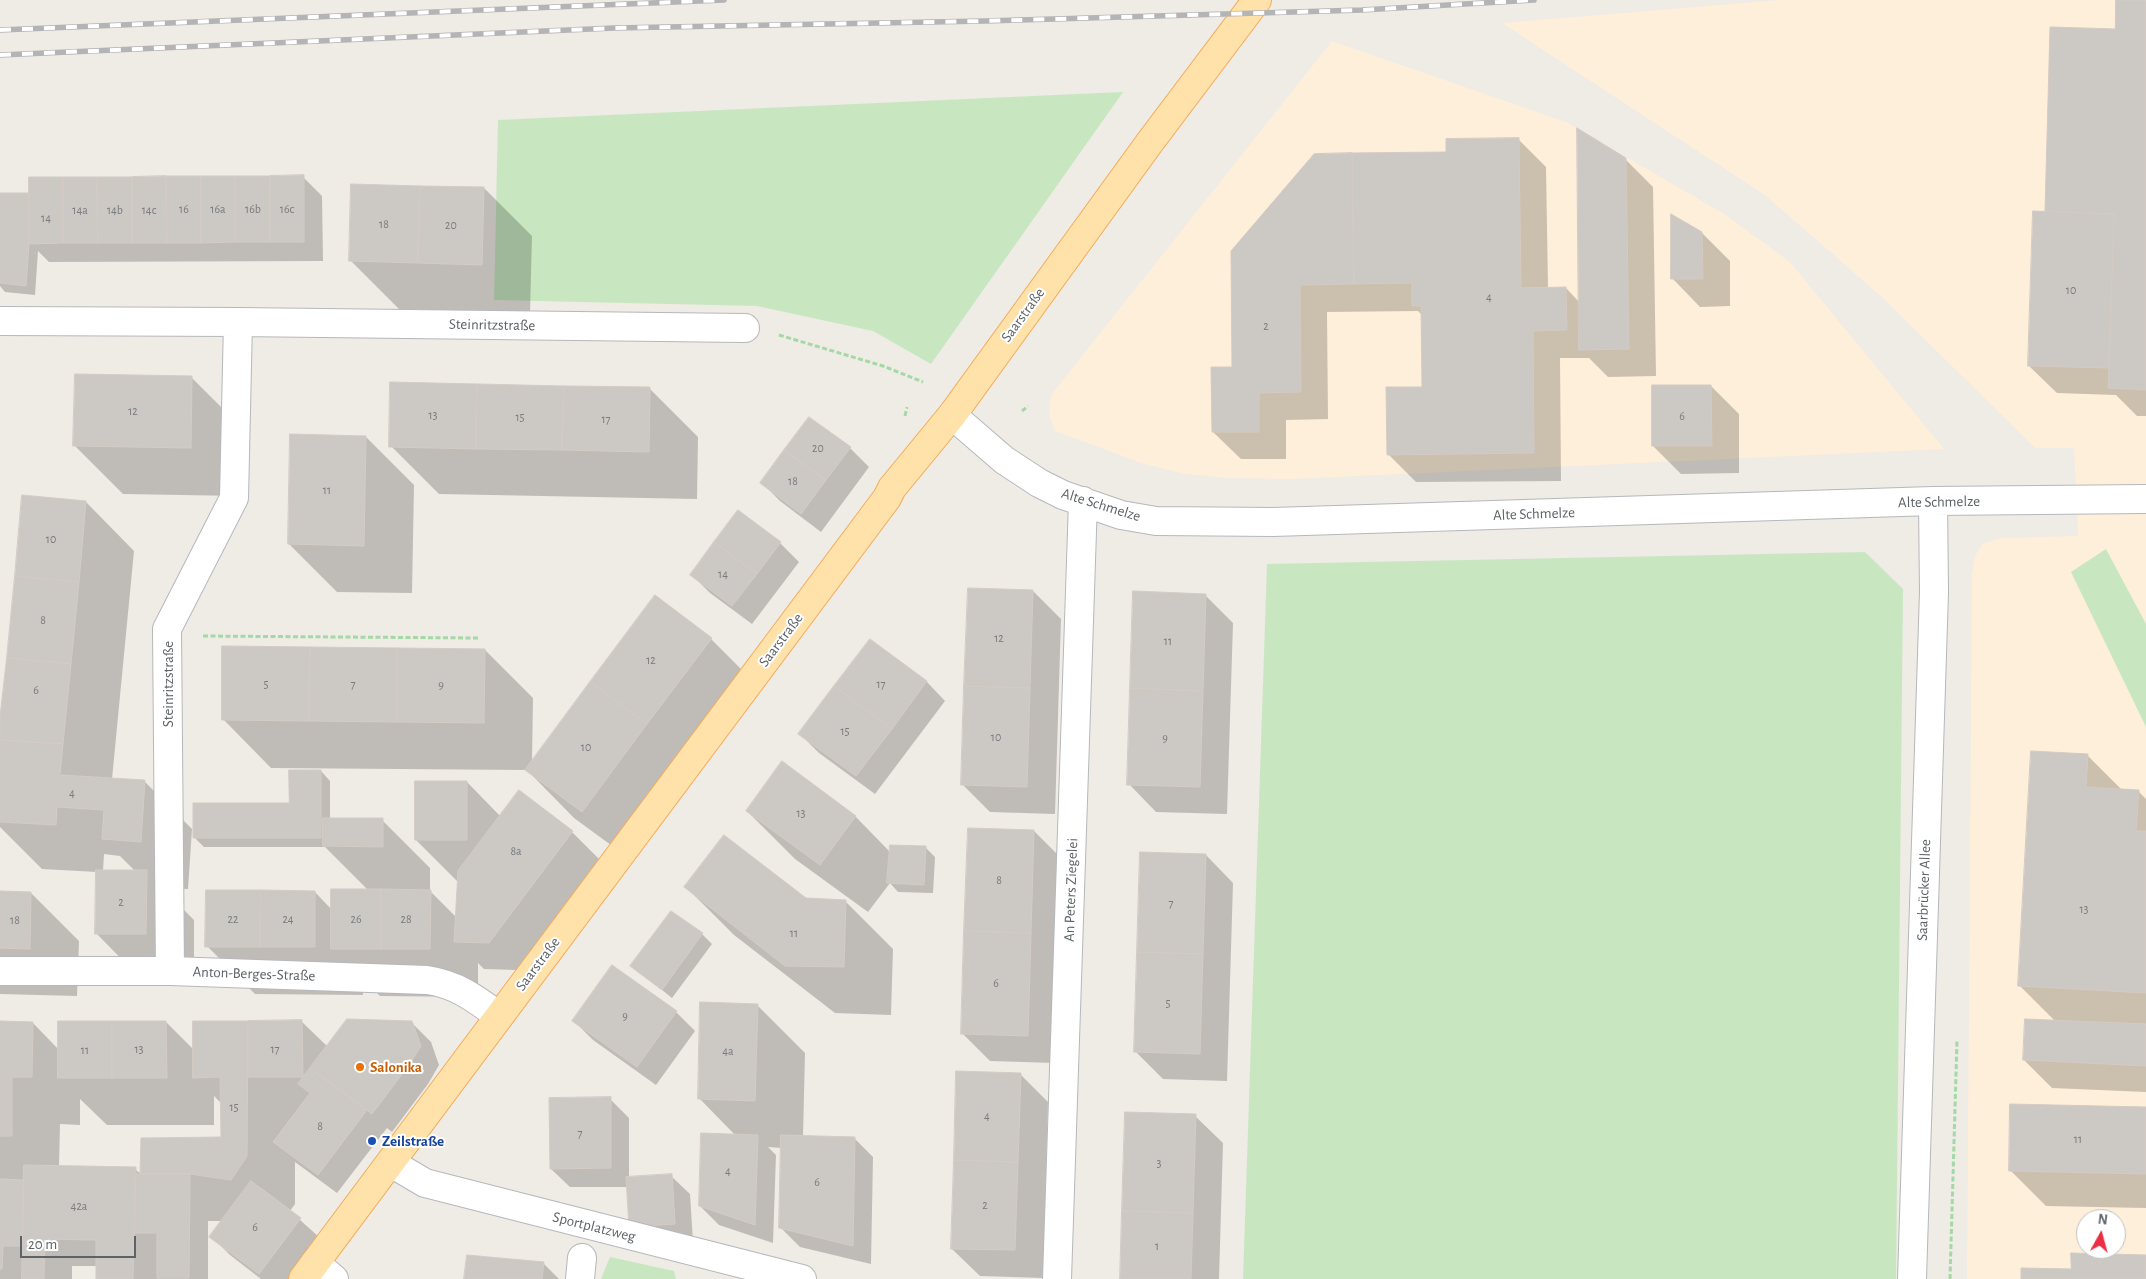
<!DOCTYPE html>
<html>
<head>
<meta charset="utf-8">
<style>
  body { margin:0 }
  #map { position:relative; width:2146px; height:1279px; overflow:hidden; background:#efebe5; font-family:"Alegreya Sans",sans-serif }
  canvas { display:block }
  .north { position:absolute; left:2076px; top:1209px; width:50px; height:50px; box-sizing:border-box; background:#fff; border:1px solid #bec0c1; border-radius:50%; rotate:7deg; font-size:14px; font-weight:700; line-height:20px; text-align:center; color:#5c6265 }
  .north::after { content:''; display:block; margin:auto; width:18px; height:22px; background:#eb2e44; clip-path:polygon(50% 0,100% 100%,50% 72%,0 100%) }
  .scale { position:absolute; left:20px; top:1236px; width:116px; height:22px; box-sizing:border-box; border:2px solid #5c6265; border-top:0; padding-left:6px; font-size:15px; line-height:18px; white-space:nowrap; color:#5c6265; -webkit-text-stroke:4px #fff; paint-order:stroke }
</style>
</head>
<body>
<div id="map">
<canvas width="2146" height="1279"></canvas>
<div class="north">N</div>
<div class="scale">20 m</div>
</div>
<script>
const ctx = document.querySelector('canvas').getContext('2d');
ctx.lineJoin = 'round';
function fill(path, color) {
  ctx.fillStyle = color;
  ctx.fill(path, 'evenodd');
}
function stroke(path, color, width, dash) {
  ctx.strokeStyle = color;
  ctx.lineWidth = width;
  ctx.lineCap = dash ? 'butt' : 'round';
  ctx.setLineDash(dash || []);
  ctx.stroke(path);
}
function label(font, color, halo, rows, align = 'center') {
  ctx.font = font + ' "Alegreya Sans",sans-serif';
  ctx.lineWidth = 4;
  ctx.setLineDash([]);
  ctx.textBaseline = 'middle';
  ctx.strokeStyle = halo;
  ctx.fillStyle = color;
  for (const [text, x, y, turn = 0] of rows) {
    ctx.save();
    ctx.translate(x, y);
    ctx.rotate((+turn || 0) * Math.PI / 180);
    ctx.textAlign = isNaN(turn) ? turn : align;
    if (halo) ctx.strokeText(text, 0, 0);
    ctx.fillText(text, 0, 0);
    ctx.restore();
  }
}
fill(new Path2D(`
  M1780 0H2146V1279H1967L1972 574 1975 556 1982 544 2001 538 2078 536 2074 448H2035L1883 298 1766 196 1502 23ZM2086 1219H2116V1249H2086Z
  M1332 41 1566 122 1726 215 1790 262 1944 449 1293 479 1229 478 1185 474 1144 464 1055 431 1049 415 1051 395Z`), '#feefda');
fill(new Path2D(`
  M1123 92 931 364 873 331 757 306 494 300 498 120Z
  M2106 549 2146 624V727L2071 572Z
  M1865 552 1903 589 1896 1279H1243L1267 564Z
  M610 1257 674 1271 676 1279H601Z`), '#c8e7c1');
fill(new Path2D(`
  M2117 0H2146V416H2137L2116 395 2057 393 2029 366 2046 213 2051 28 2116 30Z
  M1518 139 1546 167 1548 289 1566 288 1580 303 1625 159 1653 187 1656 376 1608 377 1589 358H1560L1561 481 1416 482 1388 454 1423 388 1422 315 1418 311 1327 312 1328 419 1286 420V459H1241L1213 432 1233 368 1232 252 1447 153Z
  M303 177 322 196 323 261 49 262 38 251 35 295 5 292 0 286V194L30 195Z
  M484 188 532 236 530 313 399 309 351 261Z
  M1702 233 1730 261V306L1700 307 1673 279Z
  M192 378 240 426 239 496 123 494 75 446Z
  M1711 386 1739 414V473L1681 474 1653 446Z
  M650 389 698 437 697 499 439 494 391 446Z
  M366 437 414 485 412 593 337 592 289 544Z
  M850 448 869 467 821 532 780 501 761 482Z
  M24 496 86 502 134 551 112 779 144 781 192 829 188 889 162 888 194 920V982H144L96 933 97 872 42 869 0 827V727ZM104 854 120 856 136 872 103 871Z
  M780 543 799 562 752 624 710 593 692 575Z
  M1033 591 1061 619 1055 814 990 812 962 784Z
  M1205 595 1233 623 1227 814 1156 812 1129 784Z
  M711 639 759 687 630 859 574 818 527 770 271 768 223 719 485 650 533 698 532 762Z
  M870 640 927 682 945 701 875 794 819 753 800 734Z
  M2087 755 2122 790 2138 791 2146 799V1092L2052 1088 2024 1060 2055 1021 2020 986Z
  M321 771 330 781V819L382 820 430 868V891L457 918 459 883 416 840 467 782 500 816 519 792 572 832 600 860 517 970 484 969 478 963V997L380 996 363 979V995L255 994 207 946 315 892 332 910 369 891 325 847H204L195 838 290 805Z
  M747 811 855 816 890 852 891 846 926 848 935 857 933 893 898 892 890 883 868 912 795 859Z
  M1034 831 1062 859 1055 1063 990 1061 962 1033Z
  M1206 855 1233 883 1227 1081 1163 1079 1135 1051Z
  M686 887 806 900 845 901 893 949 891 1015 835 1013 734 935Z
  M0 892 31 893 79 941 77 996 0 994Z
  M672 912 702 934 712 944 672 998 632 966Z
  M757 1005 805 1053 803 1137 854 1138 873 1157 871 1264 800 1247 781 1228 782 1148 768 1147 776 1155 773 1243 719 1225 700 1206 736 1136 699 1098Z
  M676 1012 695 1031 656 1085 593 1040 574 1021Z
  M166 1022 194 1050V1022H302L328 1047 412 1023 431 1042 439 1065 428 1084 392 1132 387 1128 337 1193 295 1162V1204L290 1211 319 1237 288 1279H261L230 1255 211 1236 222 1221H208V1279H97V1266H72V1279H0V1023H33L59 1050ZM214 1096 222 1104V1138L142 1175 135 1169 59 1167 60 1124 80 1125V1099L107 1125H214Z
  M1020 1074 1048 1102 1043 1278 980 1276 952 1249Z
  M610 1099 629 1118V1178L671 1176 690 1194 693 1242 649 1245 627 1187H570L551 1169Z
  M2146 1108V1208L2046 1206 2010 1170Z
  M1195 1116 1223 1143 1219 1279H1121Z
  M543 1263 559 1279H466Z`), '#0003');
const building = new Path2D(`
  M2116 0H2146V390L2108 388 2114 214 2045 211 2050 27 2115 29Z
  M1577 128 1626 158 1629 349 1579 350Z
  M1519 138 1521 288 1566 287 1567 330 1533 331 1534 453 1387 455 1386 387H1422L1421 306H1412V283L1354 284 1352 153 1446 152V139Z
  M1352 153 1354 284 1300 285 1301 392 1259 393V432H1212L1211 367H1232L1231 251 1314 154Z
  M304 175V242H270V176Z
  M166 176 167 243H132V177Z
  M166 176H201V243H167Z
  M201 176H235V242L201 243Z
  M235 176H270V242H235Z
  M29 177H63V243L29 244Z
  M63 177H97L98 243H63Z
  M97 177H132V243H98Z
  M351 184 420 186 418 263 349 261Z
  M420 186 484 187 482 265 418 263Z
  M0 193H29V244L26 286 0 283Z
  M2033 211 2114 214 2109 368 2028 366Z
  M1671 214 1702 232 1703 279H1671Z
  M75 374 192 376 191 448 73 446Z
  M390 382 477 384 476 449 389 447Z
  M477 384 564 386 562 450 476 449Z
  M1652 385H1711L1712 446H1652Z
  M564 386 650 387 649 452 562 450Z
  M809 417 851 447 826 480 784 450Z
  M290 434 366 436 364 546 288 544Z
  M784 450 826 480 801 514 760 483Z
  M22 495 86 501 79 582 15 576Z
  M738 510 781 542 757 574 714 542Z
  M714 542 757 574 732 606 690 575Z
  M15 576 79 582 71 664 7 658Z
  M968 588 1033 590 1030 688 964 686Z
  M1133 591 1206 594 1203 691 1130 688Z
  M655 595 712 638 647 724 590 682Z
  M870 639 927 681 892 729 834 686Z
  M222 646 310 647 309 721 222 720Z
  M310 647 397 648V722L309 721Z
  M397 648 485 649 484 723 397 722Z
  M7 658 71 664 63 744 0 740V717Z
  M590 682 647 724 582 812 525 770Z
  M834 686 892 729 856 776 798 734Z
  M964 686 1030 688 1027 787 961 785Z
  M1130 688 1203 691 1200 787 1127 785Z
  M0 740 63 744 60 775 145 780 141 842 102 839 104 810 57 807 56 825 0 822Z
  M2031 751 2088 754 2086 787 2139 790 2136 831H2146V993L2018 986Z
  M782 761 856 816 820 865 746 811Z
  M289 770H321V838H193V803H289Z
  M415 781H467V840H415Z
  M519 790 573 831 489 943 454 942 458 871Z
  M323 818H383V847L323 846Z
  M968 828 1034 830 1031 933 964 931Z
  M724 835 806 898 846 900 844 967 785 966 684 887Z
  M890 845 926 846 924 885 887 883Z
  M1140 852 1206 854 1203 954 1137 952Z
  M96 870H147L146 934H95Z
  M331 889H381V949H331Z
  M381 889 431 890 430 949H381Z
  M206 890H261L260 947H205Z
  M261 890 315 891V947H260Z
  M0 891 31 892 30 949 0 948Z
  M671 911 703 933 662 990 630 966Z
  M964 931 1031 933 1028 1036 961 1034Z
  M1137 952 1203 954 1200 1054 1134 1052Z
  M612 965 677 1011 637 1067 572 1021Z
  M700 1002 758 1004 755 1101 698 1099Z
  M347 1019 412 1021 421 1046 409 1065 372 1114 310 1068Z
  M2025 1019 2146 1024V1066L2023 1060Z
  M302 1020 303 1077H248V1021Z
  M0 1021 33 1022 32 1077H12V1136H0Z
  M58 1021H112V1078H58Z
  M112 1021H166L167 1078H112Z
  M193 1021H248L247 1156 231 1180 190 1174H140L141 1138 221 1137 220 1077 193 1078Z
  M310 1068 367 1110 318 1175 273 1142 310 1093 298 1084Z
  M956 1071 1021 1073 1018 1162 954 1160Z
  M611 1097V1168L550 1169 549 1098Z
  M2010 1104 2146 1107V1174L2009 1171Z
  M1125 1112 1196 1114 1193 1213 1122 1211Z
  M701 1133 758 1135 755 1225 699 1206Z
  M781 1135 855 1137 853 1246 779 1228Z
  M954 1160 1018 1162 1015 1250 951 1249Z
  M24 1165 136 1167 133 1279H96V1240L45 1239 44 1279H22Z
  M135 1174H190L189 1278H157V1233H135Z
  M672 1174 675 1224 629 1227 626 1177Z
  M0 1179 24 1180 22 1246H3L2 1269H0Z
  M251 1181 301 1218 259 1274 209 1237Z
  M1122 1211 1193 1213 1191 1279H1120Z
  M2071 1253 2146 1255V1279H2021V1268L2071 1269Z
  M467 1255 544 1262 542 1279H464Z`);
fill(building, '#ccc8c4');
stroke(building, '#d4cbc3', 1);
const minor = new Path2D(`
  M0 321 238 322
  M952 415 1004 460 1039 483 1063 495 1121 515 1156 521 1273 522 1933 501 2146 499
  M0 971H170L427 980C456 984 476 999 499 1016
  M170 971 167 629 234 498 238 322 745 328
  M391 1163 425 1183 802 1279
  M315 1263 334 1279
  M580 1279 582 1258
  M1057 1279 1083 501
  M1912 1279 1934 592 1933 501`);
const major = new Path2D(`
  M303 1279 887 498 892 488 952 415 1150 142 1257 0`);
stroke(minor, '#b5b8bc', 30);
stroke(major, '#f3ab59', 30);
stroke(new Path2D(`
  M779 335 883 366 923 382
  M1022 411 1028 406
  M905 416 907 407
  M203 636 478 638
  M1950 1279 1957 1040`), '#a4d9a7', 3, [5, 2.5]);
stroke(minor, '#fff', 28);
stroke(major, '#ffe1aa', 28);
const rail = new Path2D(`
  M0 30 724 0
  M0 55 614 28 985 21 1362 10 1534 0`);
stroke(rail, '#b3b4b5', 5.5);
stroke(rail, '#fff', 4, [11]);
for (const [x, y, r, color] of [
  [360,1067,5,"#e8710a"],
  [372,1141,5,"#1a4fb4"]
]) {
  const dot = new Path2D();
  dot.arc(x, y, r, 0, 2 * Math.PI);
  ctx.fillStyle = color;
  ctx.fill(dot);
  stroke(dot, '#fff', 2);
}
label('12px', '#787c7d', null, [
  ["16",184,209],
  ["16a",218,209],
  ["16b",253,209],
  ["16c",287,209],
  ["14a",80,210],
  ["14b",115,210],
  ["14c",149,210],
  ["14",46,218],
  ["18",384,224],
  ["20",451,225],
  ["10",2071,290],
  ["4",1489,297],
  ["2",1266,326],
  ["12",133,411],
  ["13",433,415],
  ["6",1682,416],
  ["15",520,417],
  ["17",606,419],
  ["20",818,448],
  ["18",793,481],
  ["11",327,490],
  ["10",51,539],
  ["14",723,574],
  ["8",43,620],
  ["12",999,638],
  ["11",1168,641],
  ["12",651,660],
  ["5",266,684],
  ["7",353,684],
  ["17",881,684],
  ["9",441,685],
  ["6",36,690],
  ["15",845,731],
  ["10",996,737],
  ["9",1165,738],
  ["10",586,747],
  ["4",72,793],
  ["13",801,813],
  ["8a",516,851],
  ["8",999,880],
  ["2",121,902],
  ["7",1171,903],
  ["13",2084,909],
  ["22",233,919],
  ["24",288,919],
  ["26",356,919],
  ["28",406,919],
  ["18",15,920],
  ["11",794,933],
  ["6",996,983],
  ["5",1168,1003],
  ["9",625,1016],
  ["13",139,1049],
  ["17",275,1049],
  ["11",85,1050],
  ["4a",728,1051],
  ["15",234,1107],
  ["4",987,1116],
  ["8",320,1126],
  ["7",580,1133],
  ["11",2078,1139],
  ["3",1159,1163],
  ["4",728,1171],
  ["6",817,1182],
  ["2",985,1205],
  ["42a",79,1206],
  ["6",255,1227],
  ["1",1157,1246]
]);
label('15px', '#5c6265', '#fff', [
  ["Saarstraße",1023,315,-54],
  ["Steinritzstraße",492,325,1],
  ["Alte Schmelze",1939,502,-1],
  ["Alte Schmelze",1101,505,17],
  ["Alte Schmelze",1534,514,-2],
  ["Saarstraße",781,640,-53],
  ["Steinritzstraße",168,684,-90],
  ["An Peters Ziegelei",1071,890,-88],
  ["Saarbrücker Allee",1924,890,-88],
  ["Saarstraße",538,964,-53],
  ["Anton-Berges-Straße",254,974,2],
  ["Sportplatzweg",594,1227,14]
]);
label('bold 15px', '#c56008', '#fff', [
  ["Salonika",370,1067]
], 'left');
label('bold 15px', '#164399', '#fff', [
  ["Zeilstraße",382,1141]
], 'left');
</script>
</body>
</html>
